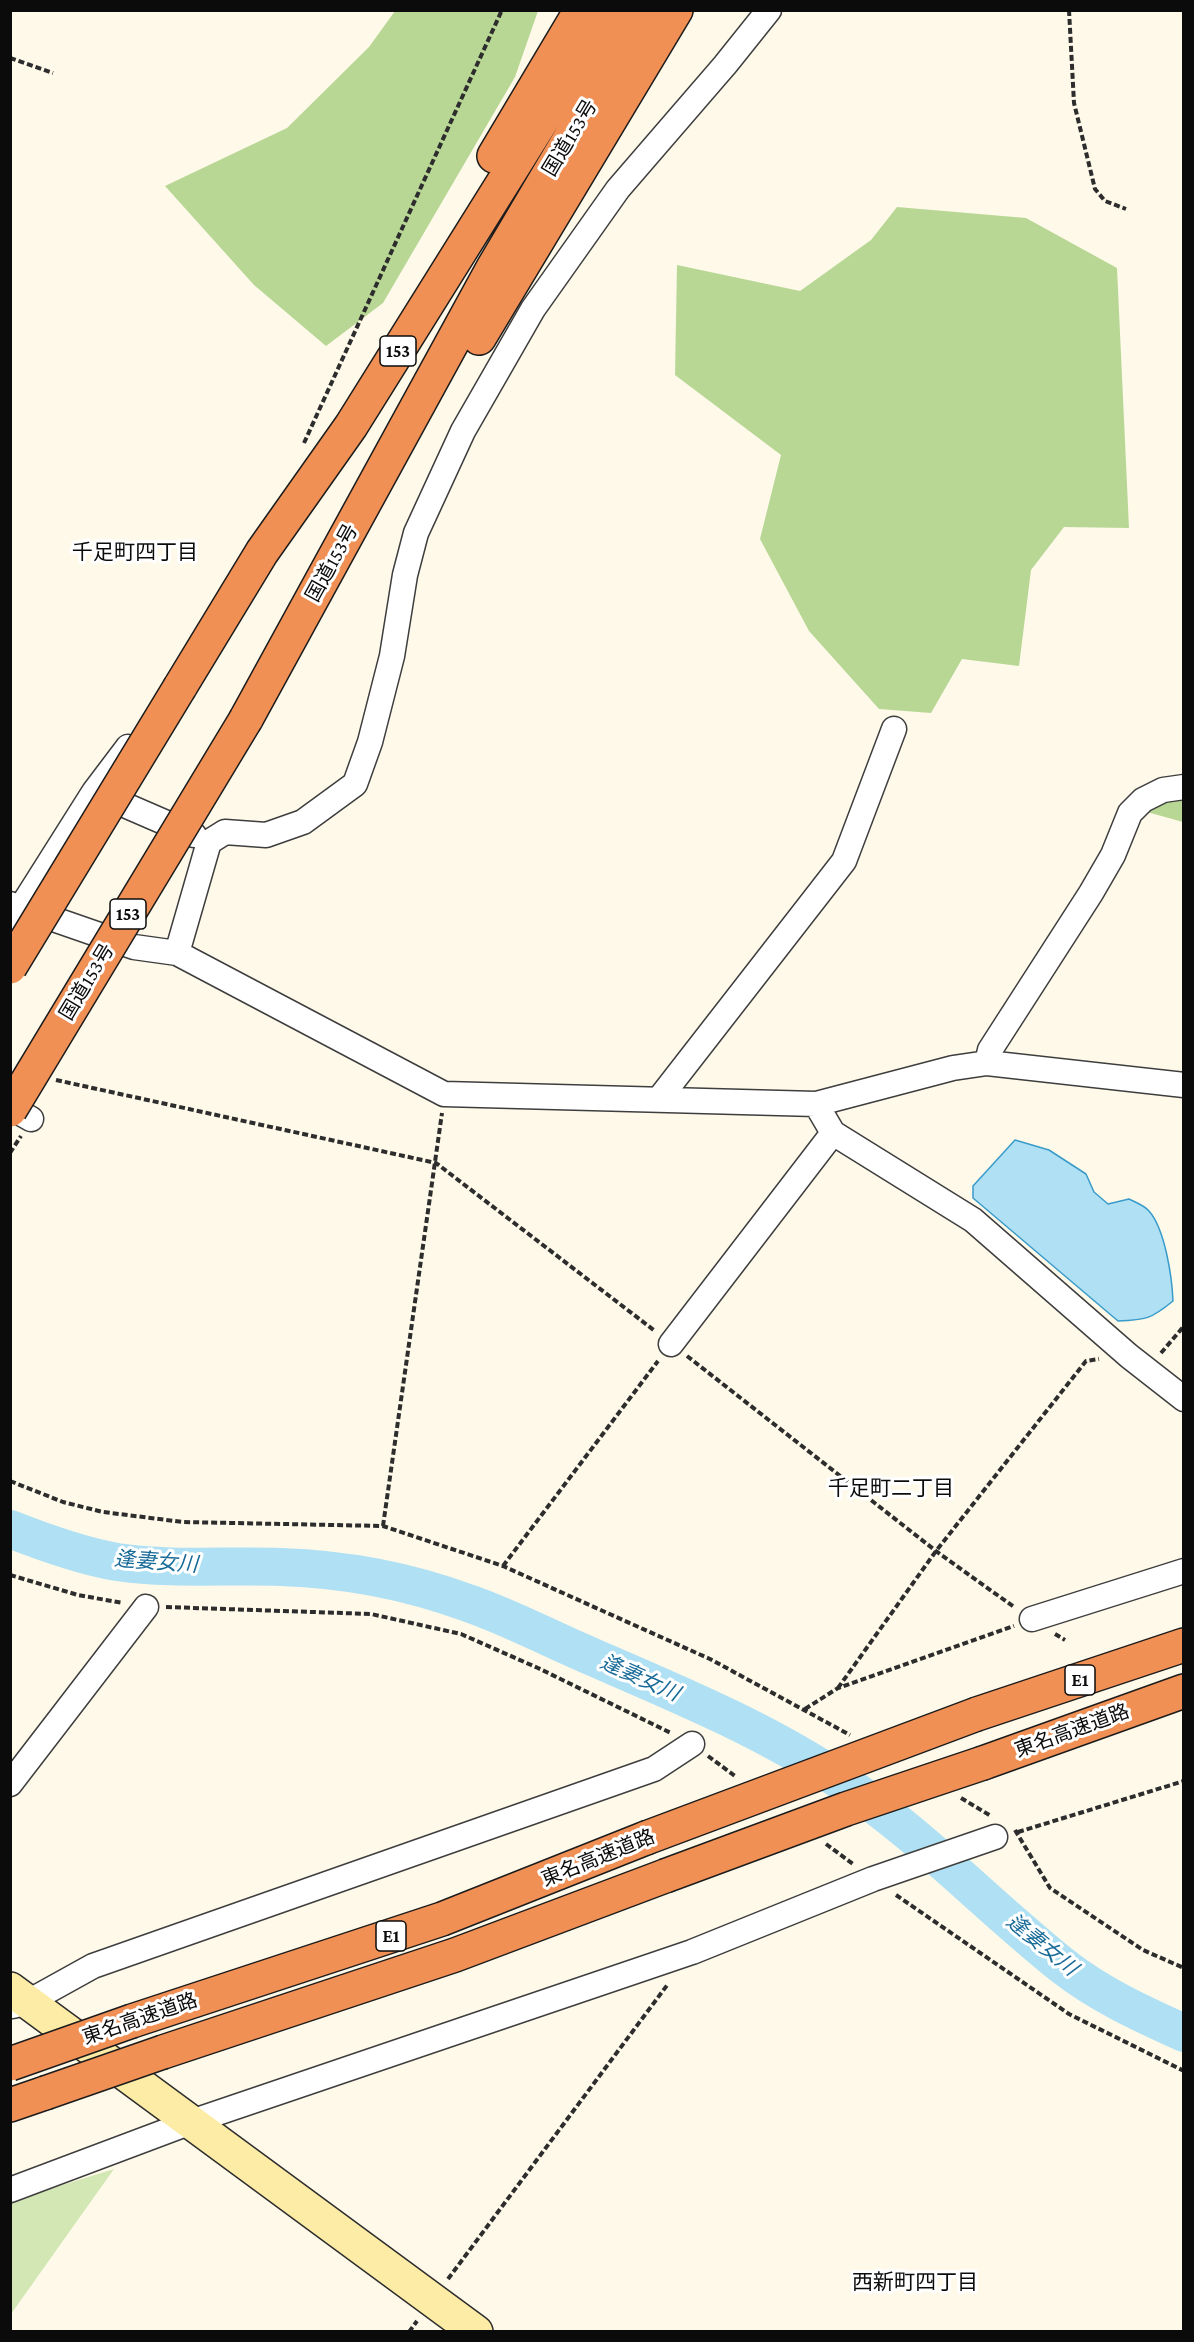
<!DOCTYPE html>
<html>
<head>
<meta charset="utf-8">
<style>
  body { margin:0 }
  #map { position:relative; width:1194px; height:2342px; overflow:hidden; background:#fef9e9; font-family:"Crimson Pro",serif }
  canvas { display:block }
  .frame { position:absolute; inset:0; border:12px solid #0b0b0b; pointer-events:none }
</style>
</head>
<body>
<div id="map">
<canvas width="1194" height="2342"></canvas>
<div class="frame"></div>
</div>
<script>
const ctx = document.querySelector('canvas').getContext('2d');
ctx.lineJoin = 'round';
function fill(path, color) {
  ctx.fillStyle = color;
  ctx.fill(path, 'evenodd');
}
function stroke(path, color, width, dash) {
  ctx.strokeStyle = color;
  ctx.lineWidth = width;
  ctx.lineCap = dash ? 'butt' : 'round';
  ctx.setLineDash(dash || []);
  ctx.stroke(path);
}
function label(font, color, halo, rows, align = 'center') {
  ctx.font = font + ' "Crimson Pro","Noto Sans JP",serif';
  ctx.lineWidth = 6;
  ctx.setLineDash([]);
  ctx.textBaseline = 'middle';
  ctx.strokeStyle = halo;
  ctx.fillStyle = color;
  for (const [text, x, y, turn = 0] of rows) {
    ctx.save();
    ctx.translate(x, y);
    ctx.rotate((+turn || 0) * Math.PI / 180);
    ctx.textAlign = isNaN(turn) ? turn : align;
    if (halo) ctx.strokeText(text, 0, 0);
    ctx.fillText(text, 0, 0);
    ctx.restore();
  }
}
fill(new Path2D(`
  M114 2169 11 2314V2201Z`), '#d3e7b5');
fill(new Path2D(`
  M395 11H538L515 77 383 303 326 346 254 285 165 186 287 128 369 47Z
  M897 207 1026 218 1117 268 1129 528 1064 527 1031 570 1019 666 962 659 931 713 879 709 809 631 760 539 781 455 675 375 677 265 800 291 871 240Z
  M1183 792V822L1147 812 1144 807Z`), '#b8d795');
const water = new Path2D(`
  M1015 1140 1049 1150 1086 1174 1094 1192 1108 1204 1129 1199C1135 1202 1145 1206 1149 1211 1165 1229 1172 1277 1173 1301 1151 1319 1146 1320 1118 1321L973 1198V1186Z`);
fill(water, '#b0e0f4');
stroke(water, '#399bc9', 1.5);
stroke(new Path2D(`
  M10 1529C43 1542 82 1556 117 1562 172 1570 227 1565 281 1567 345 1569 408 1581 468 1603 509 1617 548 1638 588 1655 673 1692 764 1729 841 1781 921 1835 988 1906 1063 1966 1100 1995 1142 2014 1184 2033`), '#b0e0f4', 38);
const street = new Path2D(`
  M97 793 194 835
  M10 904 134 947 177 953 444 1094 816 1104 953 1068 987 1063 1184 1085
  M10 925 94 792 128 747
  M177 953 209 842 225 832 266 835 303 822 355 784 370 742 392 656 405 575 416 533 463 431 533 309 618 189 725 65 769 10
  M987 1063 990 1050 1091 893 1113 855 1130 813 1143 800 1163 790 1184 787
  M659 1099 844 861 894 729
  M816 1104 833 1133 973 1220 1129 1356 1184 1399
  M10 1107 31 1119
  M671 1344 833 1133
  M1032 1619 1184 1571
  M10 1784 146 1607
  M13 2006 28 2002 93 1966 654 1769 692 1744
  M10 2190 191 2122 692 1952 873 1879 995 1837`);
const secondary = new Path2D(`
  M10 1989 476 2332`);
const highway = new Path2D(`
  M494 156 581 10
  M479 338 676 10
  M180 687 262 552 351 426 611 10
  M246 719 493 268 646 10
  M977 1714 1184 1645
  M983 1763 1184 1691
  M132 2021 442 1919 646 1838
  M163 2052 455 1955 665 1876
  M10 2105 45 2093`);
stroke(street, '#3e3e3e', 27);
stroke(secondary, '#2d2d2d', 36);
stroke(highway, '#1c1c1c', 36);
stroke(new Path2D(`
  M1069 10 1074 103 1095 189 1105 201 1126 209
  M10 58 53 73
  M304 443 502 10
  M56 1080 436 1163 655 1331
  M10 1153 21 1136
  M1161 1353 1184 1326
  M687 1356 936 1551 1014 1607
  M10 1481 63 1502 103 1512 183 1522 383 1526 503 1566 614 1616 710 1659 850 1735
  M383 1526 442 1113
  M503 1566 658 1361
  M10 1575 78 1595 123 1603
  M166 1607 371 1614 461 1634 538 1668 671 1733
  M1055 1634 1065 1640
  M838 1688 936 1551 1086 1361 1099 1359
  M805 1709 838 1688 1014 1626
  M708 1756 735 1776
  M961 1798 991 1816
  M1015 1830 1050 1888 1143 1950 1184 1968
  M1018 1832 1184 1781
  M826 1844 853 1864
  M896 1895 1069 2014 1184 2071
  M448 2279 668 1984
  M409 2332 417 2321`), '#2d2d2d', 4, [6, 3]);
stroke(street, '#fff', 24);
stroke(secondary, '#fdeca6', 33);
stroke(highway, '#f19055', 33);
const highwayBridge = new Path2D(`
  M10 967 180 687
  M10 1110 246 719
  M646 1838 977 1714
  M665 1876 846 1809 983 1763
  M10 2064 132 2021
  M45 2093 163 2052`);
stroke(highwayBridge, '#1c1c1c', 36, []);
stroke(highwayBridge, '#f19055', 33);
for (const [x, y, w] of [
  [398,351,36],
  [128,914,36],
  [1080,1680,30],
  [391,1936,30]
]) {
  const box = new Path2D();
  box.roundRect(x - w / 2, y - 15, w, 30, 4.5);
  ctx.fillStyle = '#fff';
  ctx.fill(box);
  stroke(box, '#0b0b0b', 1.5);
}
label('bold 18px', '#0b0b0b', null, [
  ["153",398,351],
  ["153",128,914],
  ["E1",1080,1680],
  ["E1",391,1936]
]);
label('20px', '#0b0b0b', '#fff', [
  ["国道153号",570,138,-59],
  ["国道153号",332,563,-61],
  ["国道153号",87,982,-59],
  ["東名高速道路",1072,1731,-20],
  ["東名高速道路",598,1858,-22],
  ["東名高速道路",140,2019,-19]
]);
label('21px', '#0b0b0b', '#fff', [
  ["千足町四丁目",135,553],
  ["千足町二丁目",891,1489],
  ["西新町四丁目",915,2283]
]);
label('italic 21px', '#196b98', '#fff', [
  ["逢妻女川",156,1562,4],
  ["逢妻女川",640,1678,24],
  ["逢妻女川",1042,1945,39]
]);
</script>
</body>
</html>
